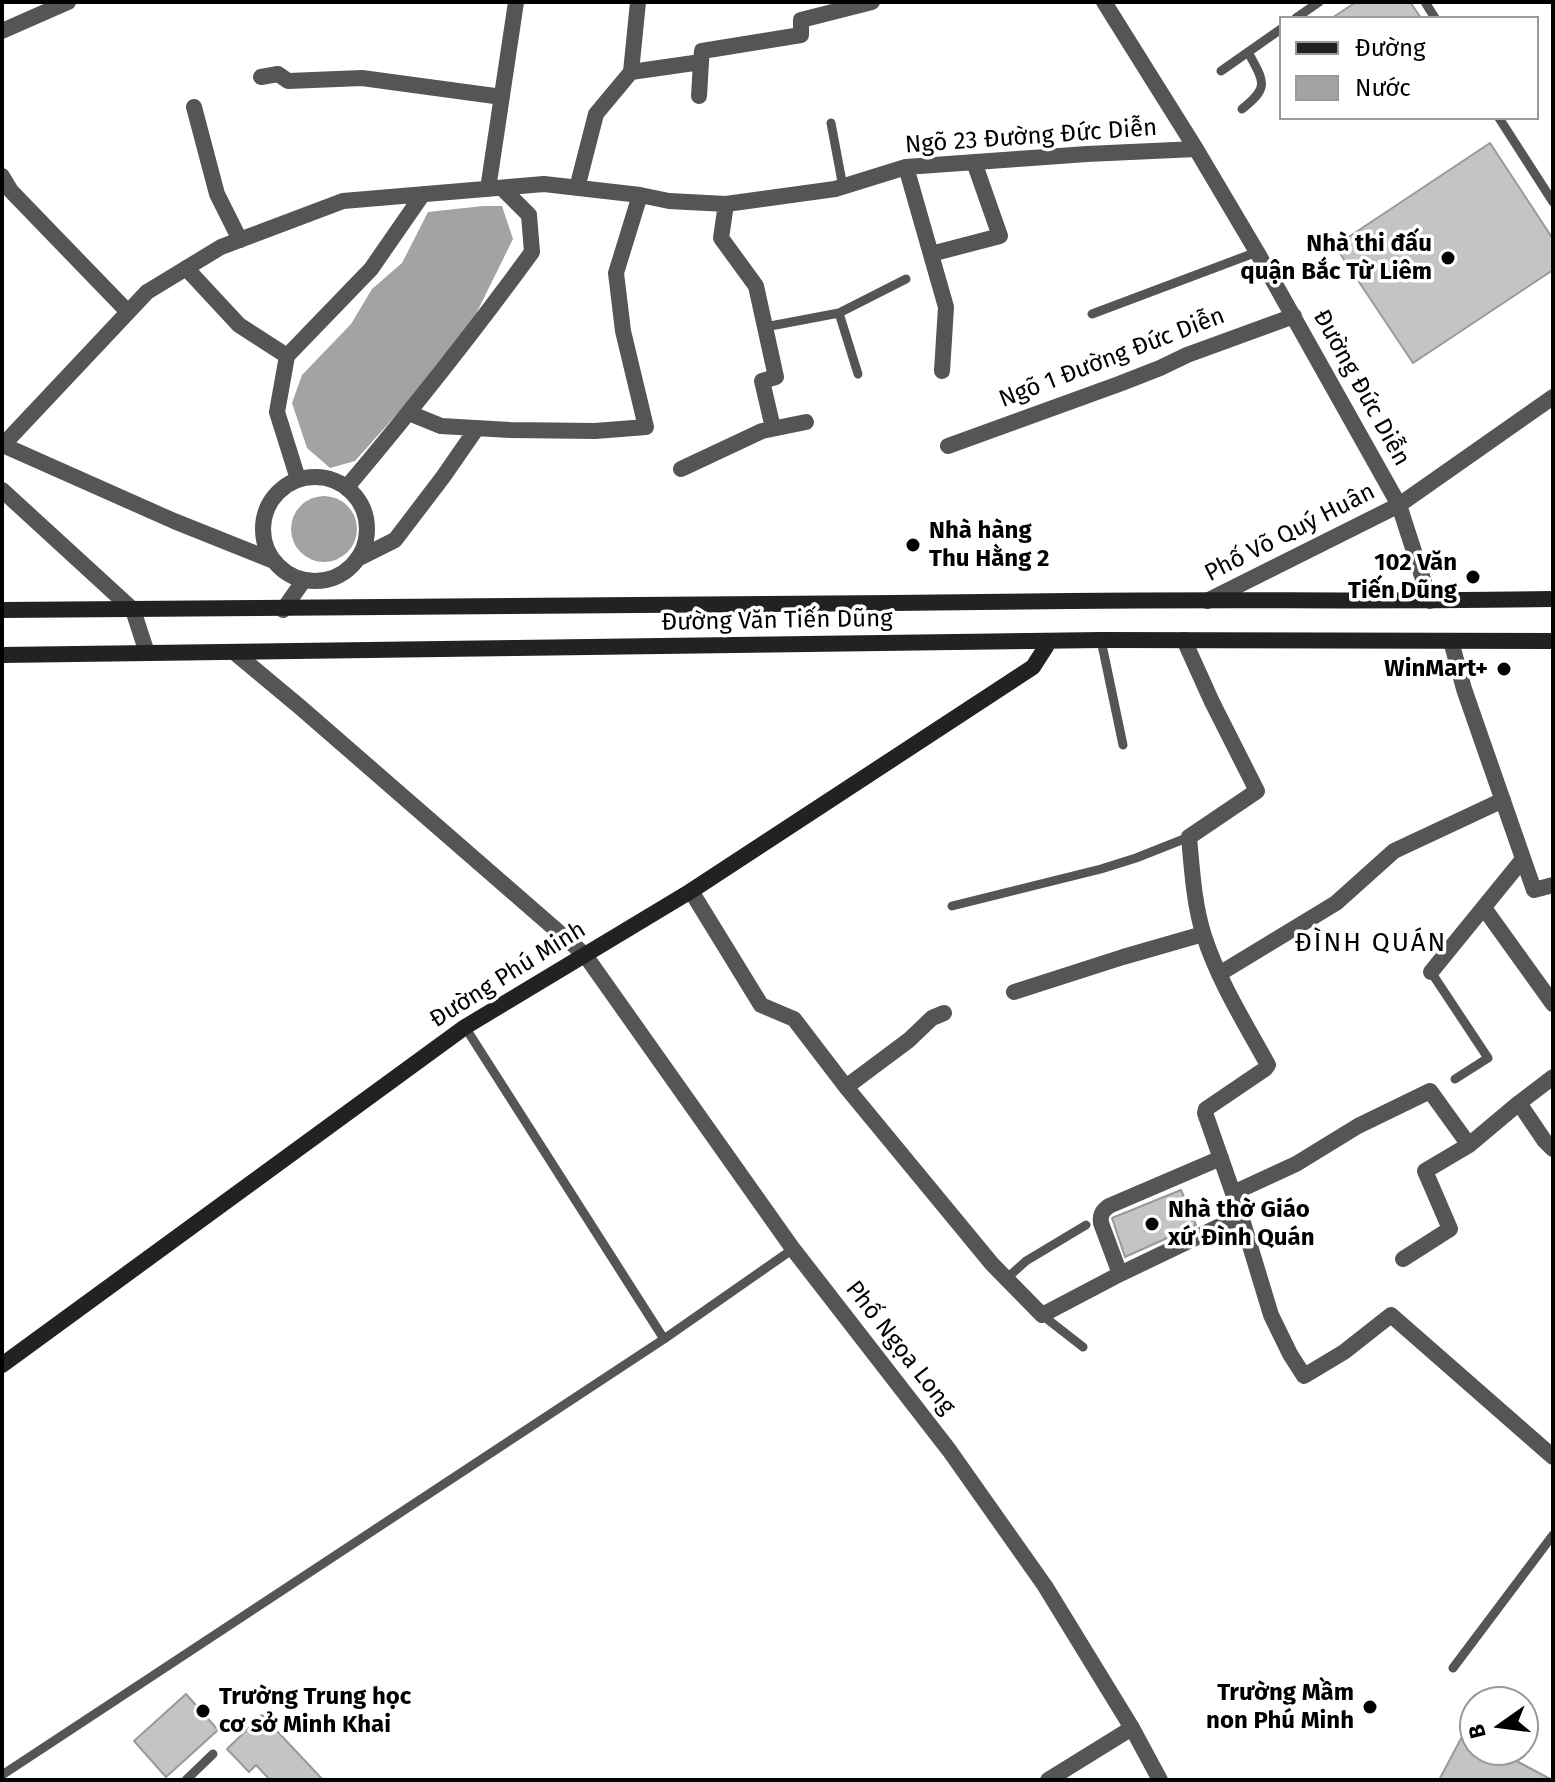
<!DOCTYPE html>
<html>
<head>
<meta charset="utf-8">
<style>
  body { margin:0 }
  #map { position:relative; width:1555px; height:1782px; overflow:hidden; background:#fff; font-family:"Fira Sans",sans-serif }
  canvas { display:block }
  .frame { position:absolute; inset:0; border:4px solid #000; pointer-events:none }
  .legend { position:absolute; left:1279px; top:16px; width:260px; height:104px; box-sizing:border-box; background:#fff; border:2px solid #999; margin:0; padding:10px 14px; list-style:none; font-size:24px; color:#000 }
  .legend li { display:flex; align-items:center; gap:16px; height:40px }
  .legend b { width:40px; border:2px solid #999 }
  .north { position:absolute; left:1459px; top:1686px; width:80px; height:80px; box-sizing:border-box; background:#fff; border:2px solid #999; border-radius:50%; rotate:256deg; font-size:22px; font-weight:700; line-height:32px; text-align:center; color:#000 }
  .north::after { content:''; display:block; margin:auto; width:28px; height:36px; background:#000; clip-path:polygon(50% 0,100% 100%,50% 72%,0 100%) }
</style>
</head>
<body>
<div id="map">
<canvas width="1555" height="1782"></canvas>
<div class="frame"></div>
<ul class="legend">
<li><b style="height:10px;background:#222"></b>Đường</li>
<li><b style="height:22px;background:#a3a3a3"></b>Nước</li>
</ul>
<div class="north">B</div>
</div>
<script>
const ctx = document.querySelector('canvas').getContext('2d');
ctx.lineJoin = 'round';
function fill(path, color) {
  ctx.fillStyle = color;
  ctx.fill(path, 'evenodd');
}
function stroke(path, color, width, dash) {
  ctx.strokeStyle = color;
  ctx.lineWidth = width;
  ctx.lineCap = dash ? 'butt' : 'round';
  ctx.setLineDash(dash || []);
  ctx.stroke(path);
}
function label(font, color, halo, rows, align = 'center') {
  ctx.font = font + ' "Fira Sans",sans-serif';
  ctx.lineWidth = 7;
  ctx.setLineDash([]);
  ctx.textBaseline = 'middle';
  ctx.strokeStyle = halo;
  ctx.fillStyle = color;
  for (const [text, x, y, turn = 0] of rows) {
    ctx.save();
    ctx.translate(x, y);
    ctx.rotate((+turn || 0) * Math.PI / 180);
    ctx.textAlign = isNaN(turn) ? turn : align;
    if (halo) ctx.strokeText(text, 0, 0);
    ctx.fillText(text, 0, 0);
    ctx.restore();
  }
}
fill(new Path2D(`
  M483 206H502L513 239 476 314 429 378 355 461 330 468 307 448 292 403 302 375 351 324 372 289 402 263 428 212Z
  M291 529a33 33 0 1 1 66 0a33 33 0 1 1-66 0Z`), '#a3a3a3');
const building = new Path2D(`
  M1356 2H1410L1421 18H1332Z
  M1490 143 1553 239V270L1413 363 1335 246Z
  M1181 1190 1196 1225 1125 1257 1112 1218Z
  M186 1694 218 1730 166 1777 134 1741Z
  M262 1715 323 1780H270L256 1765 249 1772 227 1749Z
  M1464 1733 1475 1739V1750H1496L1552 1780H1439Z`);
fill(building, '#c4c4c4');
stroke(building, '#999', 2);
stroke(new Path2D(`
  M1425 2 1435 18
  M1296 18 1319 2
  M1221 71 1281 29
  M1242 109C1270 87 1264 82 1248 52
  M1499 118 1553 202
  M831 123 843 187
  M839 313 858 374
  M1092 314 1257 252
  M765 327 839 313 906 279
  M1101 640 1123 745
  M952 906 1101 869 1136 858 1189 837
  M1431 972 1488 1058 1455 1079
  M465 1027 664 1339
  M1006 1279 1026 1261 1086 1225
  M1042 1315 1083 1347
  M1453 1668 1553 1535
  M2 1775 664 1339 793 1249
  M186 1780 213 1754`), '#555', 9);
stroke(new Path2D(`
  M1104 2 1196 149 1257 252 1399 505 1430 601
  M2 31 68 2
  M631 72 701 62 702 51 801 35V20L872 2
  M261 77 278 74 288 81 362 78 502 97
  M699 96 701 62
  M194 107 217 194 240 240
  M906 167 946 307 942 371
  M2 176 11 191 128 312
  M577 188 596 114 631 72 638 2
  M488 189 516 2
  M726 204 721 238 756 286 776 377 762 381 773 428
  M931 254 1000 236 974 162
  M186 268 239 325 287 356
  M409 413 441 426 510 430 595 431 646 427 623 331 616 273 640 195
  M3 445 174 521 274 561
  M2 446 147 292 221 247 343 201 544 184 640 195 669 201 726 204 835 189 906 167 1087 154 1196 149
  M948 446 1119 384 1160 368 1187 355 1294 316
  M681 469 762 431 806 422
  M263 529a52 52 0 1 1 104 0a52 52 0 1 1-104 0Z
  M298 479 277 412 287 356 371 269 423 194
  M347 487C411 411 473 333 532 252L529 215 502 188
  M2 490 133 610 147 653
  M357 559 395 540 443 477 477 428
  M1207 601 1399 505 1553 397
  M283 610 304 580
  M1184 640 1212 702 1257 791 1189 837C1192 870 1194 905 1204 936 1219 982 1245 1023 1268 1065L1265 1069 1206 1109 1205 1113 1241 1216 1271 1315 1290 1354 1304 1376 1344 1352 1391 1315 1553 1457
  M1451 641 1464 689 1534 890 1553 885
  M234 652 300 707 585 955 793 1249 949 1450 1045 1586 1132 1728 1160 1780
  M691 891 761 1005 794 1019 846 1087 992 1264 1042 1315 1120 1274 1241 1216
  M1484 908 1553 1004
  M1431 972 1523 859
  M1219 974 1336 903 1394 851 1503 800
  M1014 992 1123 957 1203 934
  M846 1087 909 1040 932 1018 944 1013
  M1519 1103 1544 1140 1553 1149
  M1469 1145 1519 1103 1553 1077
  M1233 1193 1296 1164 1358 1126 1430 1091 1469 1145 1425 1171 1450 1229 1403 1259
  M1120 1274 1101 1223C1100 1215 1102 1211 1109 1206L1221 1158
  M1048 1780 1132 1728`), '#555', 16);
stroke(new Path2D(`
  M2 610C358 610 714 605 1070 601 1231 599 1392 602 1553 599
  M2 655 1101 640 1553 641
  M2 1365 465 1027 691 891 1033 667 1049 642`), '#222', 16);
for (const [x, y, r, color] of [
  [1448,258,8,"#000"],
  [913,545,8,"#000"],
  [1473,577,8,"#000"],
  [1504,669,8,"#000"],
  [1152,1224,8,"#000"],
  [1370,1707,8,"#000"],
  [203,1711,8,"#000"]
]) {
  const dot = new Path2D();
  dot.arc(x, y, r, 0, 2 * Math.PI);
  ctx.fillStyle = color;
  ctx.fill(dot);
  stroke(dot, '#fff', 3);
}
label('24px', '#000', '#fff', [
  ["Ngõ 23 Đường Đức Diễn",1031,137,-4],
  ["Ngõ 1 Đường Đức Diễn",1112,358,-21],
  ["Đường Đức Diễn",1361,388,61],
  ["Phố Võ Quý Huân",1290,533,-27],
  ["Đường Văn Tiến Dũng",777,621,-1],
  ["Đường Phú Minh",508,975,-32],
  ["Phố Ngọa Long",900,1348,52]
]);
label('bold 24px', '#000', '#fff', [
  ["Nhà thi đấu",1432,244],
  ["quận Bắc Từ Liêm",1432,272],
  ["Nhà hàng",929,531,"left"],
  ["Thu Hằng 2",929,559,"left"],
  ["102 Văn",1457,563],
  ["Tiến Dũng",1457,591],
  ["WinMart+",1488,669],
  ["Nhà thờ Giáo",1168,1210,"left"],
  ["xứ Đình Quán",1168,1238,"left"],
  ["Trường Mầm",1354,1693],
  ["non Phú Minh",1354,1721],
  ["Trường Trung học",219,1697,"left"],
  ["cơ sở Minh Khai",219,1725,"left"]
], 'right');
ctx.letterSpacing = '2px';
label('26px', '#000', '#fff', [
  ["ĐÌNH QUÁN",1371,944]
]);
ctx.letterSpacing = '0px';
</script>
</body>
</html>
